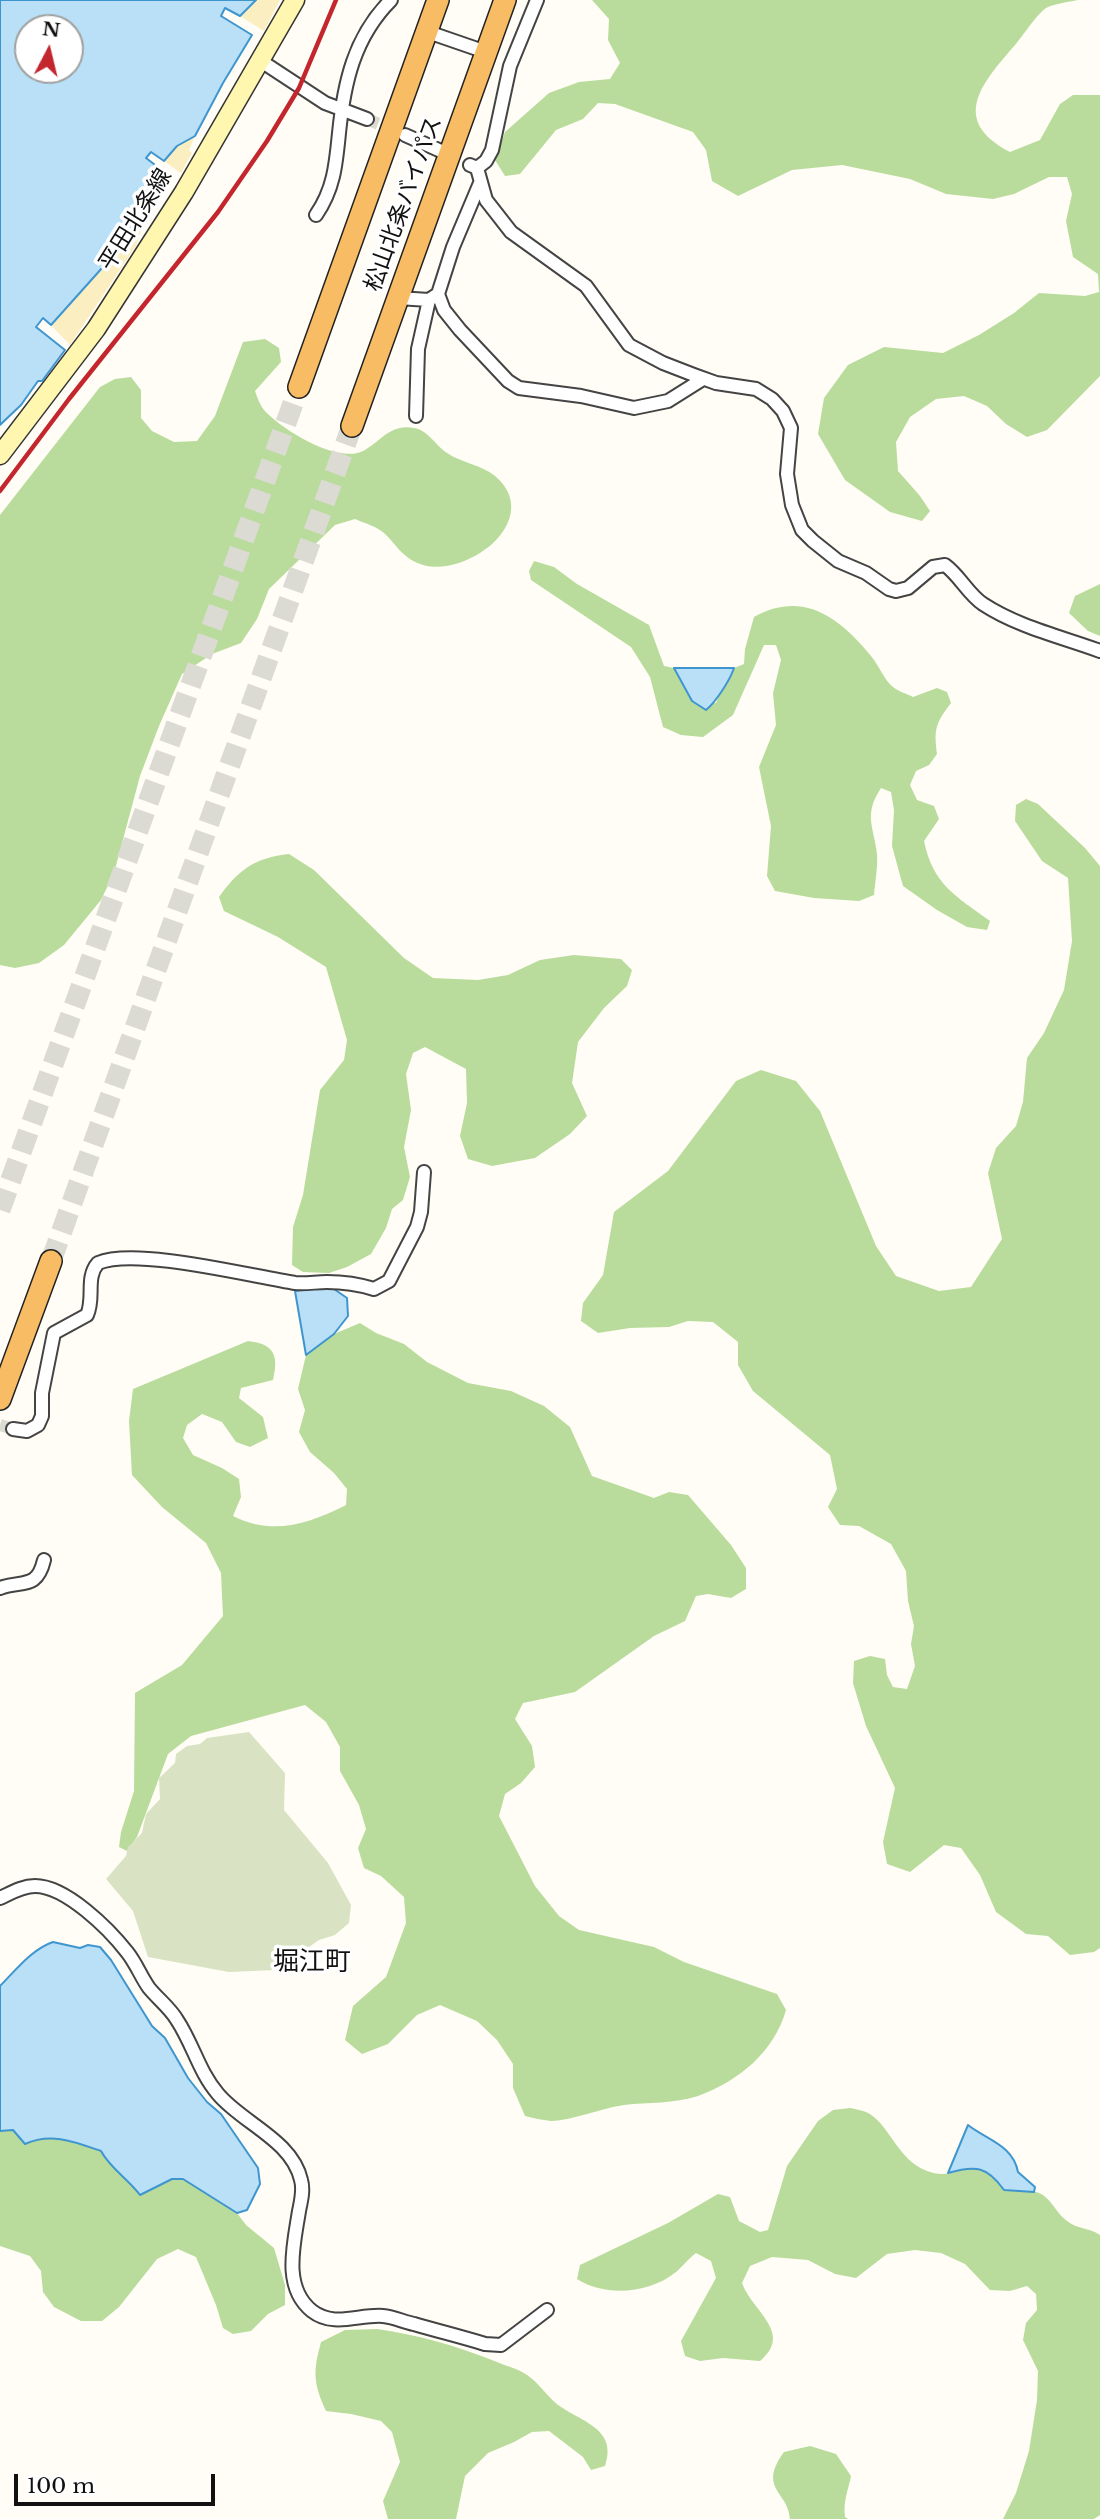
<!DOCTYPE html>
<html>
<head>
<meta charset="utf-8">
<style>
  body { margin:0 }
  #map { position:relative; width:1100px; height:2519px; overflow:hidden; background:#fffdf5; font-family:"Libre Baskerville",serif }
  canvas { display:block }
  .north { position:absolute; left:14px; top:14px; width:70px; height:70px; box-sizing:border-box; background:#fff; border:2px solid #a0a0a0; border-radius:50%; rotate:7deg; font-size:19px; font-weight:700; line-height:28px; text-align:center; color:#111 }
  .north::after { content:''; display:block; margin:auto; width:24px; height:32px; background:#c4262e; clip-path:polygon(50% 0,100% 100%,50% 72%,0 100%) }
  .scale { position:absolute; left:14px; top:2474px; width:201px; height:32px; box-sizing:border-box; border:4px solid #111; border-top:0; padding-left:9px; font-size:21px; line-height:24px; white-space:nowrap; color:#111; -webkit-text-stroke:5px #fff; paint-order:stroke }
</style>
</head>
<body>
<div id="map">
<canvas width="1100" height="2519"></canvas>
<div class="north">N</div>
<div class="scale">100 m</div>
</div>
<script>
const ctx = document.querySelector('canvas').getContext('2d');
ctx.lineJoin = 'round';
function fill(path, color) {
  ctx.fillStyle = color;
  ctx.fill(path, 'evenodd');
}
function stroke(path, color, width, dash) {
  ctx.strokeStyle = color;
  ctx.lineWidth = width;
  ctx.lineCap = dash ? 'butt' : 'round';
  ctx.setLineDash(dash || []);
  ctx.stroke(path);
}
function label(font, color, halo, rows, align = 'center') {
  ctx.font = font + ' "Libre Baskerville","Noto Sans JP",serif';
  ctx.lineWidth = 7;
  ctx.setLineDash([]);
  ctx.textBaseline = 'middle';
  ctx.strokeStyle = halo;
  ctx.fillStyle = color;
  for (const [text, x, y, turn = 0] of rows) {
    ctx.save();
    ctx.translate(x, y);
    ctx.rotate((+turn || 0) * Math.PI / 180);
    ctx.textAlign = isNaN(turn) ? turn : align;
    if (halo) ctx.strokeText(text, 0, 0);
    ctx.fillText(text, 0, 0);
    ctx.restore();
  }
}
fill(new Path2D(`
  M592 0H1078C1068 2 1054 4 1046 8 1036 15 1023 36 1015 45 982 83 949 120 1010 152L1040 140 1060 104 1073 95H1100V376L1047 430 1027 437 1006 424 987 406 964 396 936 399 910 417 896 442 898 471 920 496 930 511 922 521 890 512 845 480 818 434 824 398 848 365 884 347 943 353 979 335 1014 313 1039 293 1085 296 1099 292 1098 274 1073 257 1066 221 1072 194 1067 177H1049L1014 194 993 199 946 194 910 179 842 165 792 170 738 196 712 181 706 150 693 132 615 104 598 103 583 119 556 130 520 174 505 176 495 160 505 132 549 93 579 82 610 79 620 63 608 40 609 19Z
  M265 339 279 348 281 362 255 391C257 397 260 405 264 410 281 429 337 464 363 451 381 441 391 423 414 428 428 430 436 446 447 453 462 463 482 465 495 476 526 502 508 536 480 553 457 567 428 574 406 556 397 549 392 540 384 533 376 526 364 523 355 519L335 525 269 589 257 619 241 643 212 654 182 674 159 726 140 776 114 873 101 900 64 945 39 963 15 968 0 965V515L100 387 115 379 131 377 141 390V418L152 431 174 442 197 441 215 416 243 342Z
  M534 561 554 567 577 584 649 625 664 666 674 668 692 701 716 703C721 689 729 682 734 668L744 664 745 649 754 617C803 590 839 617 871 656 879 665 884 680 893 687 898 691 907 694 913 697L937 688 947 692 951 703C935 724 934 729 937 754L929 765 916 771 910 785 917 800 934 806 939 819 924 841C933 885 956 896 990 921L987 930 967 927 937 910 903 886 892 846 894 810 891 792 881 788C863 815 874 827 877 854 878 867 875 882 874 895L859 901 814 898 775 891 767 876 771 826 759 767 776 725 773 693 781 660 776 645H764L733 715 703 737 681 735 663 727 650 677 631 647 531 580 529 571Z
  M1100 584V636L1088 631 1069 613 1075 596Z
  M1026 799 1038 804 1085 848 1100 866V1948L1094 1952 1070 1955 1048 1936 1026 1934 996 1912 980 1875 961 1848 944 1845 910 1872 887 1864 883 1842 895 1788 866 1726 853 1683 854 1661 870 1656 885 1659 887 1675 893 1687 907 1689 915 1666 911 1644 914 1626 908 1601 906 1571 891 1544 859 1526 840 1525 828 1507 837 1489 830 1455 753 1391 738 1365V1342L713 1322 688 1321 669 1327 630 1328 598 1333 581 1321 583 1303 603 1275 614 1212 668 1171 736 1081 761 1070 796 1081 820 1111 876 1246 896 1276 939 1291 971 1287 1002 1239 988 1173 996 1148 1016 1126 1023 1102 1027 1058 1044 1033 1064 990 1072 941 1068 878 1042 861 1015 821 1016 805Z
  M289 854 314 870 404 958 433 978 478 980 508 975 540 960 574 955 621 959 632 970 627 986 604 1008 578 1042 572 1083 587 1116 570 1134 535 1158 492 1166 468 1159 460 1136 467 1103 466 1069 425 1047 413 1053 406 1074 411 1110 404 1147 410 1177 403 1200 392 1209 386 1228 371 1254 347 1267 329 1273 303 1272 292 1265 293 1227 303 1195 320 1090 344 1060 347 1040 326 967 278 937 224 911 219 897C239 869 255 858 289 854Z
  M360 1323 376 1333 404 1344 427 1362 468 1383 511 1391 544 1406 570 1427 592 1476 654 1498 669 1492 688 1495 731 1545 746 1568V1589L731 1598 708 1594 696 1596 685 1621 654 1636 575 1692 523 1703 515 1719 532 1746 535 1767 521 1783 505 1794 499 1816 535 1886 559 1916 579 1930 654 1947 684 1962 777 1994 786 2010C774 2052 739 2081 698 2096 674 2104 648 2102 624 2105 603 2108 569 2121 551 2121 542 2120 533 2118 525 2116L513 2088V2064L497 2040 477 2021 440 2005 417 2015 388 2044 362 2054 345 2040 353 2006 386 1977 406 1923 404 1897 381 1876 364 1868 358 1848 366 1829 359 1805 340 1771V1747L326 1722 305 1705 191 1736 168 1754 137 1837 127 1851 119 1847 121 1832 134 1791 135 1693 182 1665 223 1616 221 1573 206 1543 162 1507 132 1475 129 1421 133 1389 248 1341C274 1344 279 1355 273 1380L241 1388 239 1398 263 1417 268 1438 250 1447 236 1442 222 1422 202 1414 187 1425 183 1438 193 1455 222 1468 239 1479 241 1497 233 1516C273 1536 308 1524 346 1505L347 1489 334 1473 310 1452 299 1432 305 1410 298 1389 306 1355 334 1334Z
  M850 2108C855 2109 861 2110 866 2112 889 2122 896 2159 927 2171 959 2184 974 2147 1004 2190 1015 2191 1033 2188 1043 2195 1053 2202 1058 2216 1070 2223 1079 2229 1090 2228 1100 2235V2515L1094 2519H1003L1016 2493 1029 2451 1037 2400 1038 2371 1023 2340 1026 2323 1037 2310 1036 2294 1027 2286 1010 2291 990 2290 965 2264 941 2253 915 2250 887 2254 856 2278 835 2274 808 2260 772 2257 750 2266 742 2283C752 2311 794 2333 760 2361L723 2358 700 2361 685 2356 681 2341 716 2278 711 2261 696 2253C688 2259 683 2266 676 2272 649 2294 605 2297 577 2279L580 2265 668 2223 718 2194 730 2197 739 2221 760 2232 768 2230 787 2166 818 2121 833 2110Z
  M13 2130 39 2137 64 2139 101 2151C110 2168 128 2179 140 2195L172 2179H183L237 2213 246 2225 274 2248 285 2285V2305L268 2314 251 2331 233 2334 223 2328 216 2305 196 2257 178 2249 157 2259 119 2307 102 2321H81L54 2307 43 2292 41 2271 30 2256 0 2246V2131Z
  M377 2329C419 2335 457 2346 497 2362 506 2366 519 2369 527 2375 539 2383 547 2396 558 2405 582 2422 618 2429 605 2466L591 2470 583 2457 549 2431 532 2432 514 2442 488 2453 465 2476 456 2519H388L383 2501 400 2462 392 2432 381 2421 351 2414 326 2411C313 2382 313 2372 321 2342L345 2330Z
  M810 2446 836 2454 851 2476C848 2491 843 2501 845 2517L848 2519H790C789 2492 757 2489 784 2452Z`), '#b9dc9c');
fill(new Path2D(`
  M256 0H280L264 31 240 16Z
  M195 136 189 150 192 153 181 173 164 161 177 146Z
  M145 220 136 246 70 345 51 325Z`), '#fbeec1');
fill(new Path2D(`
  M249 1732 285 1773 284 1810 328 1863 351 1905 349 1923 335 1935 319 1940 276 1970 229 1972 148 1957 133 1911 106 1879 126 1856 128 1847 142 1833 146 1814 160 1799 159 1778 175 1763 176 1754 187 1746 200 1744 207 1738Z`), '#d9e3c4');
const water = new Path2D(`
  M0 0H256L240 16 225 8 221 16 252 35 223 83 195 136 177 146 164 161 151 152 146 158 171 177 145 220 51 325 43 318 36 327 65 350 42 381H38L21 405 0 425ZM28 28H70V70H28Z
  M674 668H734C730 680 716 702 706 710L692 701Z
  M323 1287 334 1289 347 1298 348 1316 334 1334 306 1355 295 1291Z
  M53 1942 80 1948 88 1945 100 1947 111 1960 152 2026 165 2038 188 2078 207 2102 221 2114 258 2168 260 2184 247 2210 237 2213 183 2179H172L140 2195C128 2179 110 2168 101 2151 75 2142 51 2132 25 2144L13 2130 0 2131V1986C16 1970 32 1949 53 1942Z
  M968 2125C987 2140 1013 2145 1018 2172L1035 2187 1034 2192 1004 2190C987 2166 975 2165 948 2173Z`);
fill(water, '#b9e0f7');
stroke(water, '#3f96cf', 2);
stroke(new Path2D(`
  M367 119 396 131
  M0 1425 13 1429`), '#dbdad3', 12, [12, 6]);
stroke(new Path2D(`
  M0 1210 299 387
  M51 1261 352 426`), '#dbdad3', 21, [21, 10]);
const minor = new Path2D(`
  M428 32 486 52
  M261 61 325 103 367 119
  M405 135 441 151
  M470 165 477 168 486 200 511 232 586 286 629 345 663 363 694 375 716 383 756 389 772 399 783 411 791 428 787 474 792 505 802 530 813 541 838 561 866 573 889 589 896 591 908 588 933 567 945 565C960 576 968 594 983 604 1018 627 1062 637 1100 651
  M477 168 486 161 492 150 510 66 537 0
  M316 215C334 189 336 164 339 133 344 83 354 37 391 0
  M438 294 444 310 460 330 508 381 519 388 581 396 634 408 668 401 703 379
  M398 298 429 300 438 294 453 247 480 183
  M416 416 418 349 429 300
  M13 1429 27 1431 38 1425 42 1416V1393L54 1333 87 1315C95 1298 85 1278 98 1263 136 1247 250 1276 295 1283 306 1284 316 1282 327 1282 344 1282 358 1284 374 1289L389 1281 417 1227 421 1212 424 1172
  M0 1588C22 1580 37 1590 44 1560
  M0 1898C11 1893 22 1886 35 1886 66 1886 109 1929 127 1952 136 1963 141 1977 149 1988 158 1999 170 2008 177 2020 193 2044 199 2072 218 2094 242 2123 292 2140 301 2180 304 2190 301 2201 299 2211 294 2244 282 2287 312 2311 334 2328 359 2314 383 2316 394 2317 404 2322 414 2324 438 2331 462 2337 485 2344L501 2345 547 2310`);
const secondary = new Path2D(`
  M0 455 96 329 184 192 295 0`);
const trunk = new Path2D(`
  M299 387 438 0
  M352 426 505 0
  M0 1399 51 1261`);
stroke(minor, '#444', 16);
stroke(secondary, '#333', 21);
stroke(trunk, '#222', 24);
stroke(minor, '#fff', 12);
stroke(secondary, '#fff6b0', 18);
stroke(trunk, '#f7bc64', 21);
stroke(new Path2D(`
  M0 491 69 399 218 212 267 141 299 88 336 0`), '#c4262e', 4.5);
label('23px', '#111', '#fff', [
  ["松山北条バイパス",404,204,-70],
  ["平田北条線",136,220,-58]
]);
label('26px', '#111', '#fff', [
  ["堀江町",312,1963]
]);
</script>
</body>
</html>
